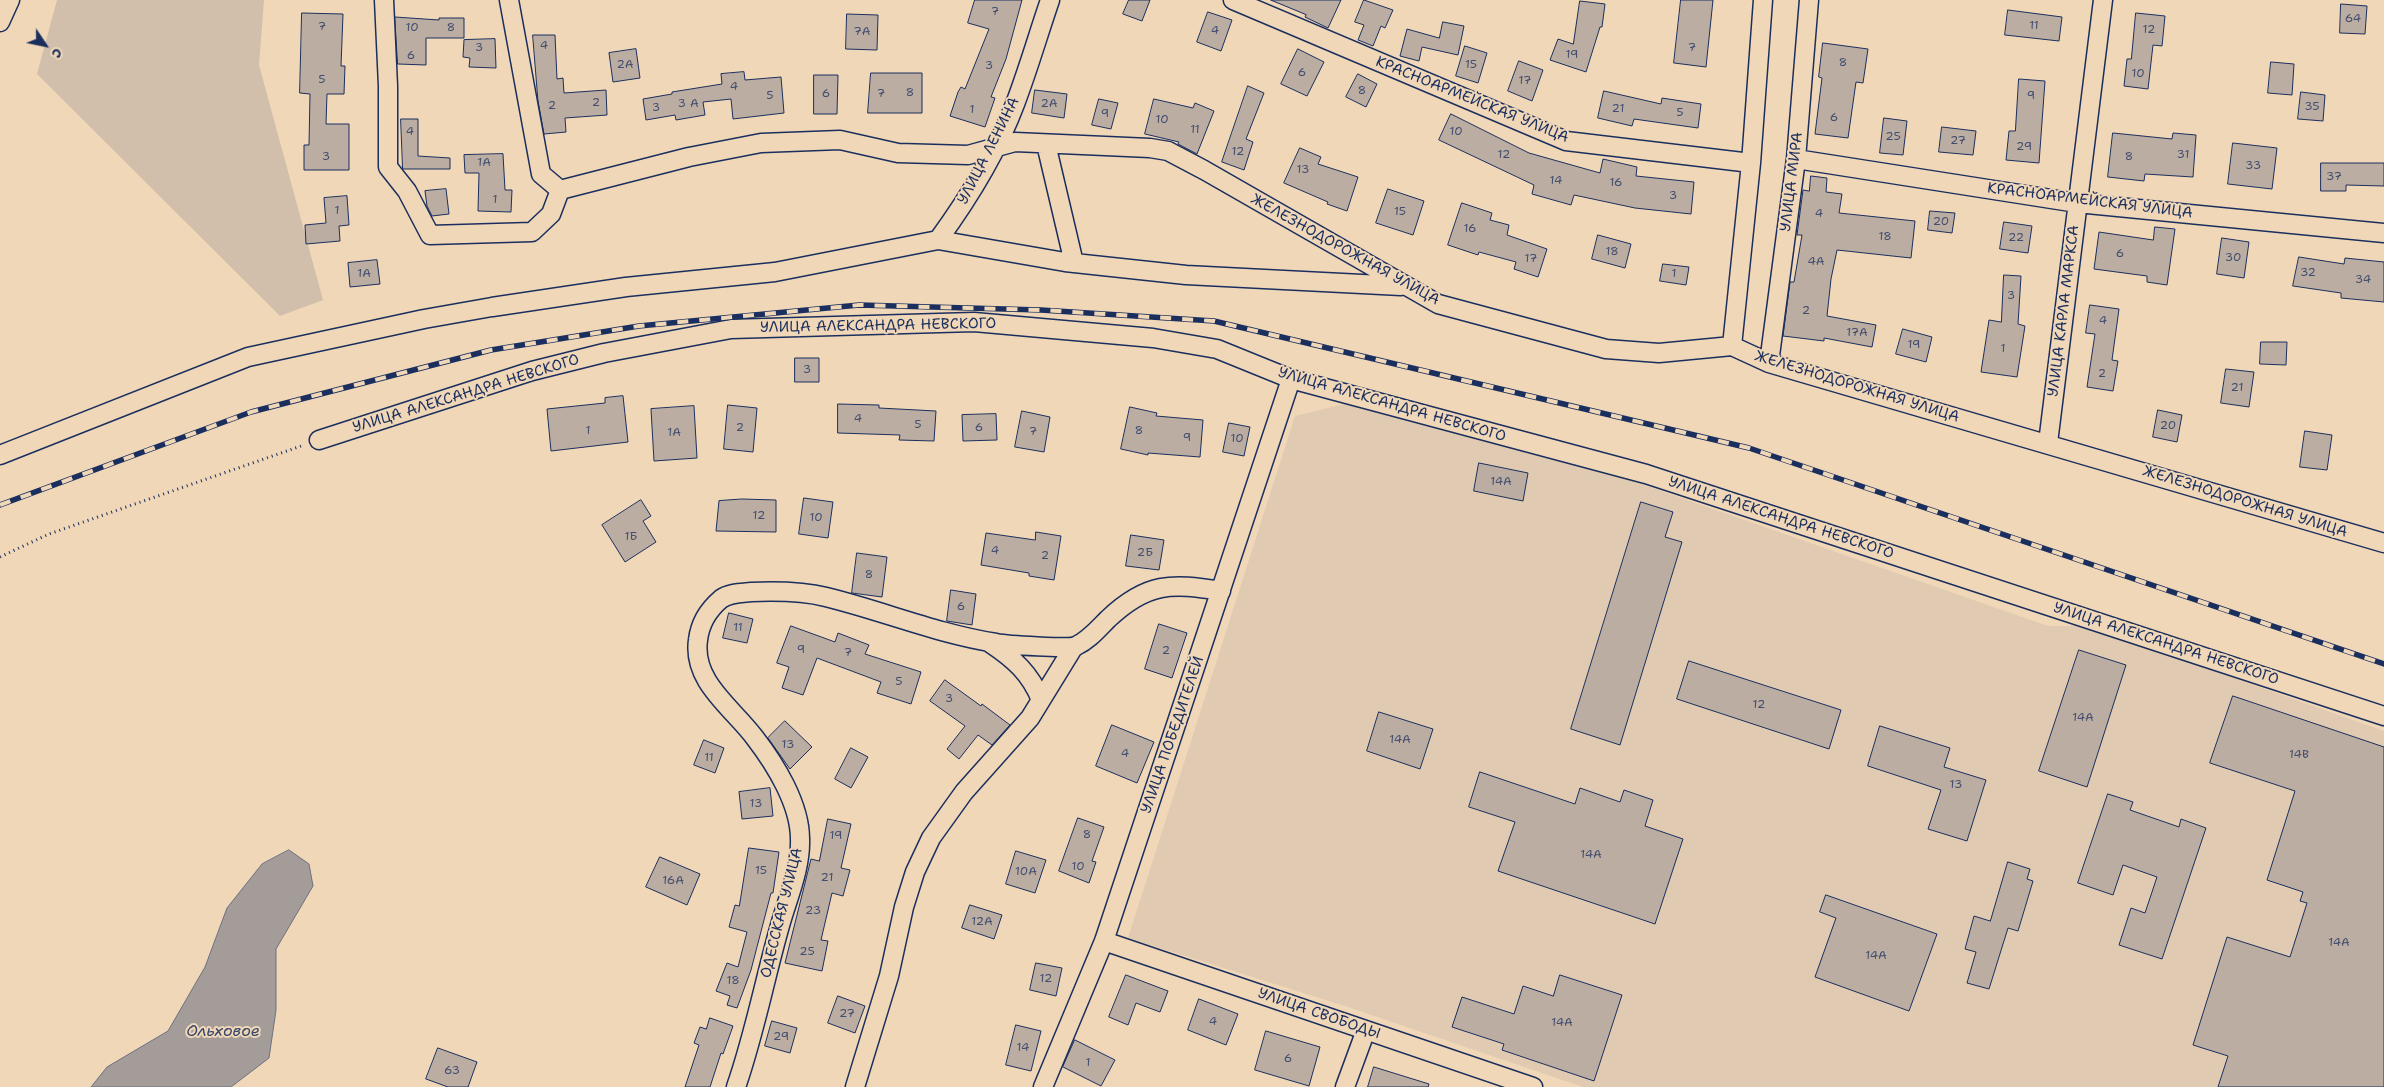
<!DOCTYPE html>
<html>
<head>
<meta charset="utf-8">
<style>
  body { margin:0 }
  #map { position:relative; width:2384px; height:1087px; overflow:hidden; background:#f0d7b8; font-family:"Shantell Sans",sans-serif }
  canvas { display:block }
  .north { position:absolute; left:20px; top:20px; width:50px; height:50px; -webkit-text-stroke:4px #f0d7b8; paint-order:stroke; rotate:124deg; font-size:14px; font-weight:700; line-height:20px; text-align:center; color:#1b2f5e }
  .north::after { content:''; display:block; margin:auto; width:18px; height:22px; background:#1b2f5e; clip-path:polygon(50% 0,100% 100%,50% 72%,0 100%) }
</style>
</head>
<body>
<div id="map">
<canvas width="2384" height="1087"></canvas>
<div class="north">С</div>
</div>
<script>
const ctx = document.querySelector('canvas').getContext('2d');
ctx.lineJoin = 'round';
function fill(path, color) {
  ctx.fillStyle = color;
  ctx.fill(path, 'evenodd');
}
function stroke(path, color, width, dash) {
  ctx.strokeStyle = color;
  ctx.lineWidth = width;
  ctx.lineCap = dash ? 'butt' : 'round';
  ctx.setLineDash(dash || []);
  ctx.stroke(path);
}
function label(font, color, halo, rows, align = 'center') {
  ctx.font = font + ' "Shantell Sans",sans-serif';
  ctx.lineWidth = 4;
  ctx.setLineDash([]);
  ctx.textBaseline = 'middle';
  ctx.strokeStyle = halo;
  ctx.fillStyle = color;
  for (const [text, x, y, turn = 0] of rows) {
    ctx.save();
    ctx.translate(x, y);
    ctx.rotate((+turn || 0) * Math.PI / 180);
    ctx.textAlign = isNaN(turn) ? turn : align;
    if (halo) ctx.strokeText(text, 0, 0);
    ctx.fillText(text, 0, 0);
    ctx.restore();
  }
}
fill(new Path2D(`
  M1352 402 1567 458 2048 626H2087L2384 731V1087H1583L1348 1007 1128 938 1295 416Z`), '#e0cab1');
fill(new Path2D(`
  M57 0H264L259 65 323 300 280 316 37 74Z`), '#d1bfab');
const water = new Path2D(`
  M289 850 309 864 313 886 276 949V1010L269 1058 231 1087H91L107 1067 168 1031 205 967 227 908 262 864Z`);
fill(water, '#a49c98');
stroke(water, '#6d7081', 1);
const building = new Path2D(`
  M975 0H1022L1006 59 991 97 995 98 985 127 950 116 958 92 961 87 965 89 989 29 968 23Z
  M1129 0H1150L1142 21 1123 14Z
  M1271 0H1341L1328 28 1305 17 1306 15Z
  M1364 0 1393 10 1385 28 1381 26 1373 46 1358 40 1364 25 1355 22Z
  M1681 0H1713L1706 67 1674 63Z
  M1580 1 1605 4 1602 27H1600L1586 72 1550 60 1558 39 1573 44Z
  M2341 4 2367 6 2365 34 2340 33Z
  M2008 10 2062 17 2059 41 2005 35Z
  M1208 12 1232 20 1221 51 1197 42Z
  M302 13 343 14 341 66H345L344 94H327L326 124H349V170H304V145H309L310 94 300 93Z
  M2136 13 2165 16 2162 46 2153 45 2148 89 2124 86 2127 59H2131Z
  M847 14 878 15 877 50 846 49Z
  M395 17 439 20V18H464V38H426V65L398 64Z
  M1443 22 1464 26 1458 55 1422 47 1419 61 1400 56 1407 29 1439 38Z
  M533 35H555L557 79 563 78 564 93 606 90 607 115 565 118 566 132 544 134 538 101Z
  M495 39 496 68 469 67 470 58 463 57 464 40Z
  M1823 43 1868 49 1863 83 1856 82 1848 138 1815 134 1822 78 1819 77Z
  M1465 46 1487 53 1478 83 1456 76Z
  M636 49 640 78 613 82 609 53Z
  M1298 49 1324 62 1307 96 1281 84Z
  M1519 61 1543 70 1532 101 1508 91Z
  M2271 62 2294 64 2292 95 2268 93Z
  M744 72 745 80 781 77 784 113 733 119 731 99 703 102 705 115 676 120 675 115 646 120 643 99 672 94V92L722 84 721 74Z
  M871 73H922V113H868Z
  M1358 74 1377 84 1366 107 1346 97Z
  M814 75H838L837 114H814Z
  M2019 79 2045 81 2039 163 2006 160 2009 131H2015Z
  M1248 86 1264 93 1246 139 1253 142 1244 170 1222 162Z
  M1035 90 1067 94 1064 118 1032 113Z
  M1604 91 1661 104 1662 98 1701 104 1698 128 1634 119 1632 126 1598 118Z
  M2301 92 2325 95 2323 121 2298 119Z
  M1099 99 1118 103 1111 129 1092 125Z
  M1154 99 1193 108 1195 103 1214 111 1197 154 1178 144 1179 142 1145 134Z
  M1451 114 1529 153 1600 173 1603 159 1637 167 1636 176 1694 182 1691 214 1635 208 1574 195 1571 205 1532 194 1534 185 1439 140Z
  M1884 118 1907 121 1903 155 1880 153Z
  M401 119H418V156L450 158V169H403Z
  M1942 127 1976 131 1973 155 1939 152Z
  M2113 133 2172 139 2173 133 2196 135 2193 177 2145 174 2144 181 2108 177Z
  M2233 143 2277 148 2272 189 2228 184Z
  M1300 148 1321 157 1318 164 1358 177 1347 211 1327 204 1328 202 1284 183Z
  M503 154 505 190H512L511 212 478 211 479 173H465L464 155Z
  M2321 163H2384V186L2346 185V191H2321Z
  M1811 176 1827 178 1826 192 1842 194 1839 213 1915 221 1911 258 1837 250 1831 279 1827 316 1876 325 1872 347 1824 338V341L1783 336 1790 282H1794L1802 235H1797L1803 190 1809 191Z
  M446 189 449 214 432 216 427 206 425 191Z
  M1388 189 1424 201 1413 235 1376 223Z
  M347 196 349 225 339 226 340 241 306 244 305 225 326 223 324 198Z
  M1462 203 1492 213 1490 220 1509 225 1507 235 1547 249 1538 277 1514 269 1516 262 1479 252 1478 255 1448 245Z
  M1930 211 1955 213 1952 233 1928 230Z
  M2004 222 2032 226 2028 253 2000 249Z
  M2155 227 2175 229 2167 285 2147 282V276L2094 269 2099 232 2153 240Z
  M1598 235 1631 244 1625 268 1592 259Z
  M2222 238 2249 242 2244 278 2217 274Z
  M2299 257 2344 264 2345 258 2384 262V302L2341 298V293L2293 286Z
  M377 260 380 284 350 287 348 263Z
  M1663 264 1689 267 1686 285 1660 281Z
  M2004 275 2021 276 2018 324 2025 326 2017 377 1981 372 1989 320 2001 322Z
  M2090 305 2119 309 2112 360 2118 361 2113 391 2087 387 2095 334 2086 333Z
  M1903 329 1932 337 1926 362 1896 354Z
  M2261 342H2287L2286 365 2260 364Z
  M795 358H819V382H795Z
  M2226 369 2254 372 2249 407 2221 403Z
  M623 396 628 442 551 451 547 409 605 403V398Z
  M838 404 879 405V408L936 411 934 441 899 440 900 435 838 433Z
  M728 405 757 408 753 452 724 449Z
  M694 406 697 458 654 461 651 409Z
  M1130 407 1157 413 1156 416 1203 420 1200 457 1148 453V455L1121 449Z
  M2158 410 2182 415 2177 442 2153 437Z
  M1022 411 1050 417 1044 452 1015 447Z
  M996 414 997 440 963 441 962 415Z
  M1229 423 1250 427 1244 456 1223 452Z
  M2305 431 2332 435 2327 470 2300 467Z
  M1479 463 1528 473 1523 501 1474 491Z
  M804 498 833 502 828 538 799 534Z
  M742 499 776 500V532L716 531 719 501Z
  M641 500 651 516 643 521 656 542 625 562 602 525Z
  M1641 502 1673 512 1665 537 1682 542 1620 745 1571 729Z
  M1036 532 1061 536 1054 580 1029 576V573L981 565 986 533 1035 540Z
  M1131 535 1164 540 1159 570 1126 566Z
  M857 553 887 557 882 597 852 593Z
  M951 590 976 594 972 625 947 621Z
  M729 613 753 619 747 643 723 638Z
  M1159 624 1187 633 1172 678 1145 669Z
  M791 626 835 642 838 633 869 645 865 654 921 672 911 704 877 693 881 682 817 658 803 695 782 688 789 667 777 663Z
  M2079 650 2126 665 2087 787 2039 771Z
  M1689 661 1841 710 1829 749 1677 699Z
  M945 680 981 706 982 704 1010 725 992 745 978 735 959 759 947 749 965 726 930 701Z
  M2233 696 2384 747V1087H2218L2228 1056 2193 1045 2227 937 2290 957 2307 903 2300 901 2303 892 2267 880 2295 791 2210 763Z
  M1379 712 1433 729 1420 769 1367 751Z
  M785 721 812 747 790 769 768 738Z
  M1112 725 1154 742 1137 783 1096 766Z
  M1880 726 1950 748 1944 767 1986 780 1967 841 1928 829 1941 790 1868 766Z
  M704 740 724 748 715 773 694 765Z
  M851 748 868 757 851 788 835 779Z
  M1480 772 1575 804 1580 788 1620 802 1624 790 1653 800 1645 826 1683 839 1655 924 1498 871 1515 822 1469 807Z
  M770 788 773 816 742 819 739 792Z
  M2108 794 2133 802 2130 810 2179 827 2181 819 2206 828 2162 959 2119 945 2131 908 2145 913 2157 877 2123 865 2113 895 2078 883Z
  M1078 818 1104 827 1092 861 1096 862 1089 883 1059 871Z
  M828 819 851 824 841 868 850 870 843 896 832 893 821 940 828 941 822 971 785 963 811 859 819 861Z
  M749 848 779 852 773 893H771L751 970 737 1008 727 1005 730 996 716 991 727 963 738 967 747 932 729 927 735 905 739 906Z
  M1016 851 1046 860 1035 893 1006 884Z
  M660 857 700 874 687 905 646 887Z
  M2008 862 2030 869 2027 879 2033 881 2018 931 2008 928 1989 989 1967 983 1976 952 1965 949 1974 916 1990 921Z
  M1826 895 1937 934 1909 1011 1815 977 1836 918 1820 912Z
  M970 905 1002 915 994 939 962 928Z
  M1036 963 1062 968 1056 996 1030 990Z
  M1126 975 1168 991 1160 1012 1136 1003 1128 1025 1109 1017Z
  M1560 975 1622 995 1594 1081 1502 1050 1504 1044 1452 1027 1462 997 1514 1014 1523 986 1553 996Z
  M838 996 865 1006 855 1033 828 1023Z
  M1199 999 1238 1014 1226 1045 1188 1030Z
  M710 1018 733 1026 723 1054 721 1053 710 1087H685L699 1045 694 1043 700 1027 706 1029Z
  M772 1021 797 1028 790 1053 765 1046Z
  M1016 1025 1041 1031 1031 1071 1006 1065Z
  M1266 1031 1320 1047 1309 1086 1255 1070Z
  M1075 1040 1115 1060 1101 1086 1063 1067Z
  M438 1048 477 1062 468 1087H448L426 1079Z
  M1374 1067 1429 1084 1428 1087H1368Z`);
fill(building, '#bbada2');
stroke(building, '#1b2f5e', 1);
const minor = new Path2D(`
  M384 0 388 86V167L407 191 430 235 532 232 551 214 560 190
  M509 0 541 174 560 190
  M1233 0 1566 141 1751 163
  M0 22 10 0
  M1046 144 1074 263
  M1796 159 2077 203 2384 233
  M560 190 689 157 761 143 840 140 898 153 968 155 1015 142 1150 148 1168 151 1204 170 1438 304 1606 349 1659 353 1732 346 1769 363 2384 543
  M938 240C968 199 997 152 1015 104 1028 70 1038 35 1050 0
  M1732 346 1751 163 1763 0
  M1769 363 1796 159 1809 0
  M319 440 532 371 604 353 731 329 974 322 1153 338 1217 349 1291 379 1646 474 2384 716
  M2048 443 2103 0
  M0 455 248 357 424 319 492 307 626 287 775 272 938 240 1065 262 1186 275 1401 286
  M990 643C1014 659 1030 673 1041 700
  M1104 941 1533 1087
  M736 1087C755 1033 765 977 781 922 789 895 801 867 800 839 800 804 775 764 755 738 733 708 692 682 698 640 700 623 708 610 721 599 729 593 742 593 751 592 776 591 802 591 826 597 883 611 938 634 996 643 1007 645 1069 649 1076 646 1089 640 1098 629 1108 619 1147 582 1171 583 1221 591
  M855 1087 889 976 904 907 915 872 931 838 964 792 1030 718 1073 648
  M1043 1087 1104 941 1291 379
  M1345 1087 1366 1030`);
stroke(minor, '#1b2f5e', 21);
stroke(new Path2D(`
  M0 557 49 534 304 445`), '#1b2f5e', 3, [1, 4]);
stroke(minor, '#f0d7b8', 18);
const rail = new Path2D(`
  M0 505 251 412 491 350 639 326 859 305 1041 310 1214 321 1749 448 2384 664`);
stroke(rail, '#1b2f5e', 5.5);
stroke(rail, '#f0d7b8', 4, [11]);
label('12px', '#434e6f', null, [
  ["7",995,12],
  ["64",2353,19],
  ["11",2034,26],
  ["7",322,27],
  ["10",412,28],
  ["8",451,28],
  ["12",2149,30],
  ["4",1215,31],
  ["7А",862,32],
  ["4",544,46],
  ["3",479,48],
  ["7",1692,48],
  ["19",1572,55],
  ["6",411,56],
  ["8",1843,63],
  ["2А",625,65],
  ["15",1471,65],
  ["3",989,66],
  ["6",1302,73],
  ["10",2138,74],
  ["5",322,80],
  ["17",1525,81],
  ["4",734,87],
  ["8",1362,91],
  ["8",910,93],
  ["6",826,94],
  ["7",881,94],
  ["5",770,96],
  ["9",2031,96],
  ["2",596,103],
  ["3 А",688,104],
  ["2А",1049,104],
  ["2",552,106],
  ["35",2312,107],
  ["3",656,108],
  ["21",1618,109],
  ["1",972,110],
  ["5",1680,113],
  ["9",1105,114],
  ["6",1834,118],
  ["10",1162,120],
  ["11",1195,130],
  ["4",410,132],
  ["10",1456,132],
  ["25",1893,137],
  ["27",1958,141],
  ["29",2024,147],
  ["12",1238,152],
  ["12",1504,155],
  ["31",2183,155],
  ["3",326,157],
  ["8",2129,157],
  ["1А",484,163],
  ["33",2253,166],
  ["13",1303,170],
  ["37",2334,177],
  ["14",1556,181],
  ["16",1616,183],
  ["3",1673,196],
  ["1",495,200],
  ["1",337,211],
  ["15",1400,212],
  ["4",1819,214],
  ["20",1941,222],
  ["16",1470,229],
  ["18",1885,237],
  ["22",2016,238],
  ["18",1612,252],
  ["6",2120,254],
  ["30",2233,258],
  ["17",1531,259],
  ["4А",1816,262],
  ["32",2308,273],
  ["1А",364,274],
  ["1",1674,274],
  ["34",2363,280],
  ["3",2011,296],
  ["2",1806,311],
  ["4",2103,321],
  ["17А",1857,333],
  ["19",1914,345],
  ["1",2003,349],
  ["3",807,370],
  ["2",2102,374],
  ["21",2237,388],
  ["4",858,419],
  ["5",918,425],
  ["20",2168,426],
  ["2",740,428],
  ["6",979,428],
  ["1",588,431],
  ["8",1139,431],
  ["7",1033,432],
  ["1А",674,433],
  ["9",1187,438],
  ["10",1237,439],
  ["14А",1501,482],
  ["12",759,516],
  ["10",816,518],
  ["1Б",631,537],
  ["4",995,551],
  ["2Б",1145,553],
  ["2",1045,556],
  ["8",869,575],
  ["6",961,607],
  ["11",738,628],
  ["9",801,650],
  ["2",1166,651],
  ["7",848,653],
  ["5",899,682],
  ["3",949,699],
  ["12",1759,705],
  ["14А",2083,718],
  ["14А",1400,740],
  ["13",788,745],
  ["4",1125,754],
  ["14В",2299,755],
  ["11",709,758],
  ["13",1956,785],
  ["13",756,804],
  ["8",1087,835],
  ["19",836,836],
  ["14А",1591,855],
  ["10",1078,867],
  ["15",761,871],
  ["10А",1026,872],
  ["21",827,878],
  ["16А",673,881],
  ["23",813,911],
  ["12А",982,922],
  ["14А",2339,943],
  ["25",807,952],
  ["14А",1876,956],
  ["12",1046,979],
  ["18",733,981],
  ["27",847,1014],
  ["4",1213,1022],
  ["14А",1562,1023],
  ["29",781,1037],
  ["14",1023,1048],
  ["6",1288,1059],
  ["1",1088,1063],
  ["63",452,1071]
]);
label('15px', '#1b2f5e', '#f0d7b8', [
  ["КРАСНОАРМЕЙСКАЯ УЛИЦА",1472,100,22],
  ["УЛИЦА ЛЕНИНА",989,151,-63],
  ["УЛИЦА МИРА",1792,182,-83],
  ["КРАСНОАРМЕЙСКАЯ УЛИЦА",2090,201,7],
  ["ЖЕЛЕЗНОДОРОЖНАЯ УЛИЦА",1345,250,29],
  ["УЛИЦА КАРЛА МАРКСА",2064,311,-83],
  ["УЛИЦА АЛЕКСАНДРА НЕВСКОГО",878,326,-1],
  ["ЖЕЛЕЗНОДОРОЖНАЯ УЛИЦА",1857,387,17],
  ["УЛИЦА АЛЕКСАНДРА НЕВСКОГО",466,394,-17],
  ["УЛИЦА АЛЕКСАНДРА НЕВСКОГО",1392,405,16],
  ["ЖЕЛЕЗНОДОРОЖНАЯ УЛИЦА",2245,502,17],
  ["УЛИЦА АЛЕКСАНДРА НЕВСКОГО",1781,518,18],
  ["УЛИЦА АЛЕКСАНДРА НЕВСКОГО",2166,644,18],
  ["УЛИЦА ПОБЕДИТЕЛЕЙ",1173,735,-71],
  ["ОДЕССКАЯ УЛИЦА",782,913,-76],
  ["УЛИЦА СВОБОДЫ",1319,1014,19]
]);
label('italic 16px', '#36456a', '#f0d7b8', [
  ["Ольховое",223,1032]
]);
</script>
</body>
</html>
